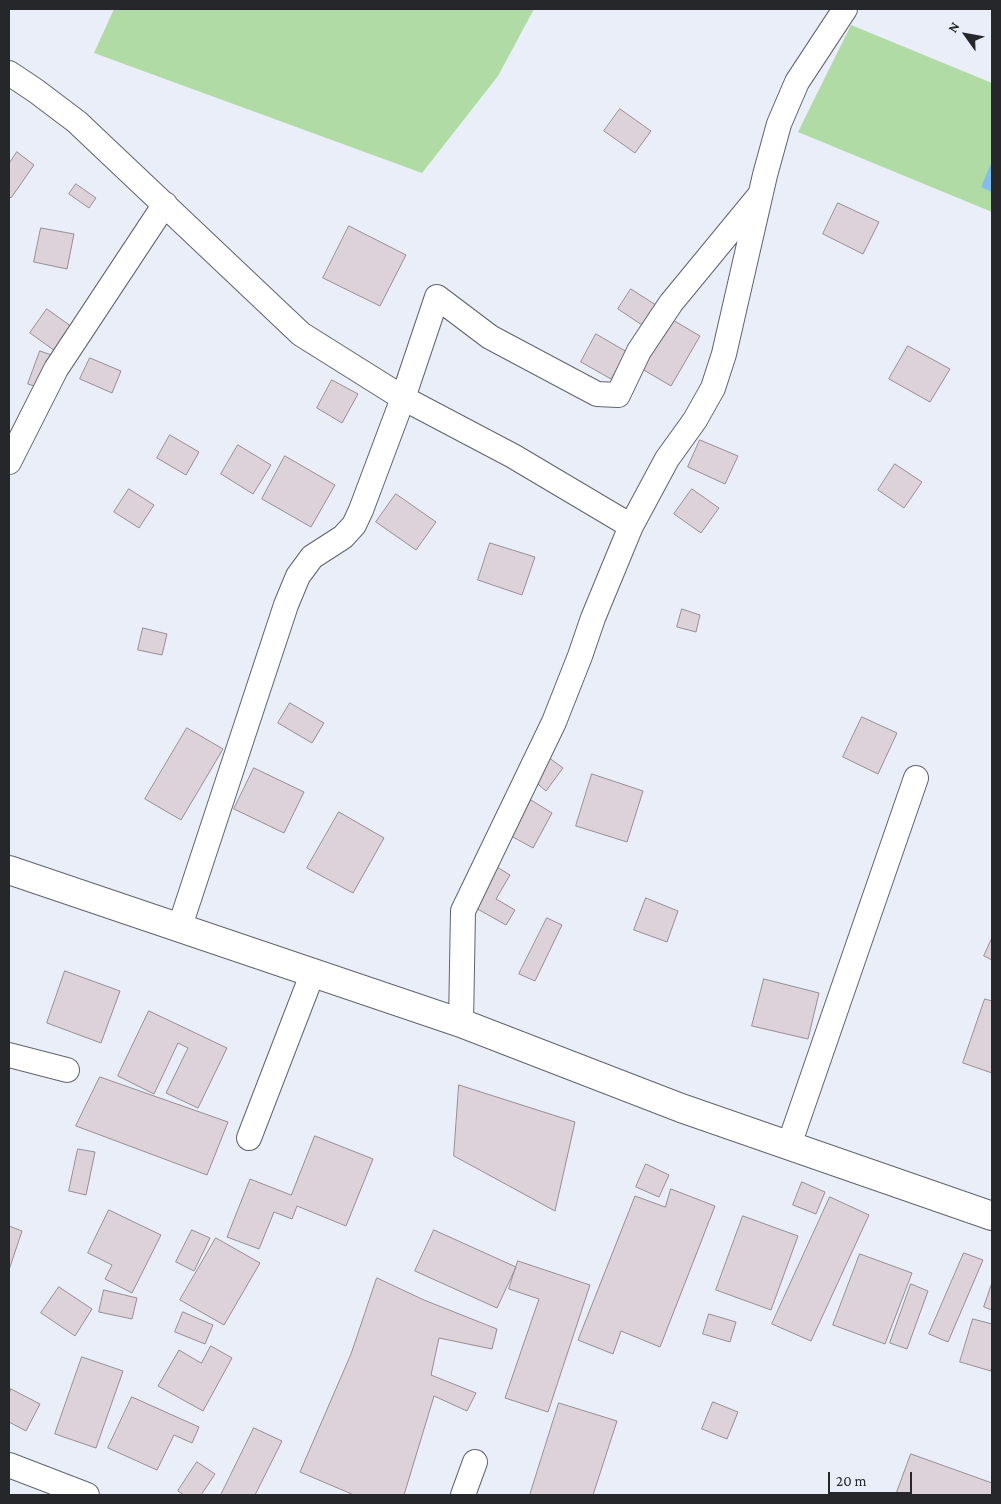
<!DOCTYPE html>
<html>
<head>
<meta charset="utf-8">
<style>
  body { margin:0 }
  #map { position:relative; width:1001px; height:1504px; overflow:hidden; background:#e9eef9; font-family:"Crimson Pro",serif }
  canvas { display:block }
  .frame { position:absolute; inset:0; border:10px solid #26272b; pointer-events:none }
  .north { position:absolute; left:941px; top:10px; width:50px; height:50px; -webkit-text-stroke:4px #e9eef9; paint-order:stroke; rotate:302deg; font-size:14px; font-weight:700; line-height:20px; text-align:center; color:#26272b }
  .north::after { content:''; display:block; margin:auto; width:18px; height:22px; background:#26272b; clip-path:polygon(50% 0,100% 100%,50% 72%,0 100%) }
  .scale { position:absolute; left:828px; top:1472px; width:84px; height:22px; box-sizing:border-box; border:2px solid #26272b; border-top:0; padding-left:6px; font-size:15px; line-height:18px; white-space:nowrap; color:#26272b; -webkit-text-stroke:4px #e9eef9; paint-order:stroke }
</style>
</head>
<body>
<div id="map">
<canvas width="1001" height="1504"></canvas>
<div class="frame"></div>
<div class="north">N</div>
<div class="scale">20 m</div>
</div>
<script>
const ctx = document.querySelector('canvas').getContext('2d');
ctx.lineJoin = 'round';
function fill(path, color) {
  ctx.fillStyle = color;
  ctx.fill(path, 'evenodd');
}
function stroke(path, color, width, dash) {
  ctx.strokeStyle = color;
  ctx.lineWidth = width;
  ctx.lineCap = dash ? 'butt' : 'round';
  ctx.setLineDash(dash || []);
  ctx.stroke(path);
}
fill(new Path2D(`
  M114 9H534L498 76 422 173 94 53Z
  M851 25 992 83V212L798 132Z`), '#b0dba4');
fill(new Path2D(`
  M992 161V192L981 187Z`), '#85beed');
const building = new Path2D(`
  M620 109 651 131 635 153 604 131Z
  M17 152 34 165 11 198 9 196V164Z
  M76 184 96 198 89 208 69 194Z
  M838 203 879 222 863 254 823 234Z
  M349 226 406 255 380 306 323 278Z
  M41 228 74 234 67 269 34 262Z
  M631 289 662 309 648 329 618 309Z
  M47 309 79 332 62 356 30 333Z
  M666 316 700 336 671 386 637 366Z
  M596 334 627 352 611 379 581 362Z
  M908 346 950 369 930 402 889 379Z
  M40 351 60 358 49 391 28 384Z
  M90 358 121 371 112 393 80 379Z
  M332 380 358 394 342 423 317 408Z
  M170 435 199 452 186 475 157 458Z
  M700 440 738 456 725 484 688 467Z
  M238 445 271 465 253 494 221 474Z
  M285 456 335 485 311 527 262 499Z
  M895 464 922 482 904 508 878 490Z
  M129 489 154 505 139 528 114 512Z
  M692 489 719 508 701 533 674 514Z
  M396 494 436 522 416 550 376 522Z
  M490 543 535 557 522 595 478 580Z
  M682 609 700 615 696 632 677 627Z
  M143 628 167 634 162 655 138 650Z
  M290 703 324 723 312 743 278 723Z
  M862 717 897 733 878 774 843 757Z
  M187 728 223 749 181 820 145 799Z
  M548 757 563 768 546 791 532 779Z
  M254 768 304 792 284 833 234 809Z
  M592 774 643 791 627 842 576 826Z
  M531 800 552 813 533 848 511 836Z
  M339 812 384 838 353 893 307 868Z
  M497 867 510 875 496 899 515 910 506 925 474 907Z
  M646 898 678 911 667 942 634 930Z
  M547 918 562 925 535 981 519 974Z
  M992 938V960L984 956Z
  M65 971 120 991 101 1043 47 1023Z
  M764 979 819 993 808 1039 752 1026Z
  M985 999 992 1001V1073L963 1063Z
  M149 1011 227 1048 198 1108 166 1093 188 1048 178 1043 154 1094 118 1076Z
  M100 1077 228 1122 207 1175 76 1126Z
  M459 1085 575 1122 555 1211 454 1156Z
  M315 1136 373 1159 346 1226 297 1206 292 1219 274 1212 259 1249 227 1237 250 1179 291 1195Z
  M78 1149 95 1152 86 1195 69 1191Z
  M646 1164 669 1175 659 1197 636 1187Z
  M802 1182 825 1192 816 1214 793 1205Z
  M671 1189 715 1206 660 1347 621 1331 613 1354 578 1340 635 1196 665 1207Z
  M830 1197 869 1215 811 1341 772 1324Z
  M109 1210 161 1235 132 1293 105 1279 112 1265 88 1253Z
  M743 1216 798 1236 771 1310 716 1290Z
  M9 1226 22 1231 9 1270Z
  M192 1230 210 1238 194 1271 176 1262Z
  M434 1230 516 1267 497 1308 415 1271Z
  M216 1238 260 1263 224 1325 180 1300Z
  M964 1253 983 1260 948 1342 929 1334Z
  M860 1254 912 1273 885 1344 833 1325Z
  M518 1261 590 1285 548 1412 505 1398 539 1299 509 1289Z
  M377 1278 424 1300 497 1329 492 1349 439 1338 431 1375 476 1393 467 1411 434 1396 404 1495H354L300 1472 351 1354Z
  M992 1283V1310L984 1307Z
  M911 1284 928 1291 907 1349 890 1343Z
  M59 1287 92 1309 75 1336 41 1313Z
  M104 1290 137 1298 132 1319 99 1312Z
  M183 1312 213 1325 205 1344 175 1332Z
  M709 1314 736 1322 730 1342 703 1334Z
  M973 1319 992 1324V1365L991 1371 960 1362Z
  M211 1346 232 1358 203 1411 158 1386 179 1350 201 1363Z
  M82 1357 123 1371 96 1448 55 1434Z
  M11 1389 40 1404 26 1431 9 1422V1394Z
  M132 1397 199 1427 192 1443 174 1435 157 1470 108 1448Z
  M713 1402 738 1412 727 1439 702 1429Z
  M559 1403 617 1421 593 1495H530Z
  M254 1428 282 1441 255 1495H221Z
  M911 1454 992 1483V1495H896Z
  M197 1462 215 1474 201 1495H184L178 1491Z`);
fill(building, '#ddd2da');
stroke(building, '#978d94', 1);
const minor = new Path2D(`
  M9 73 36 91 77 122 301 334 403 398 513 456 631 526
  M9 462 56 369 165 204
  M180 926 286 605 298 576 312 557 343 537 354 525 361 510 403 398 437 297 490 337 597 394 618 395 639 351 671 303 759 196
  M461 1023 463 911 554 722 580 656 593 618 631 526 667 459 695 420 713 388 724 354 765 175 779 124 797 82 845 9
  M9 1055 67 1070
  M249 1138 313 972
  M789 1145 916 778
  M9 1465 87 1495
  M463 1495 475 1462`);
const secondary = new Path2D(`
  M9 870 461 1023 681 1108 992 1216`);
stroke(minor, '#5f636d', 26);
stroke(secondary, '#5f636d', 30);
stroke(minor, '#fff', 24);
stroke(secondary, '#fff', 28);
</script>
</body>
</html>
